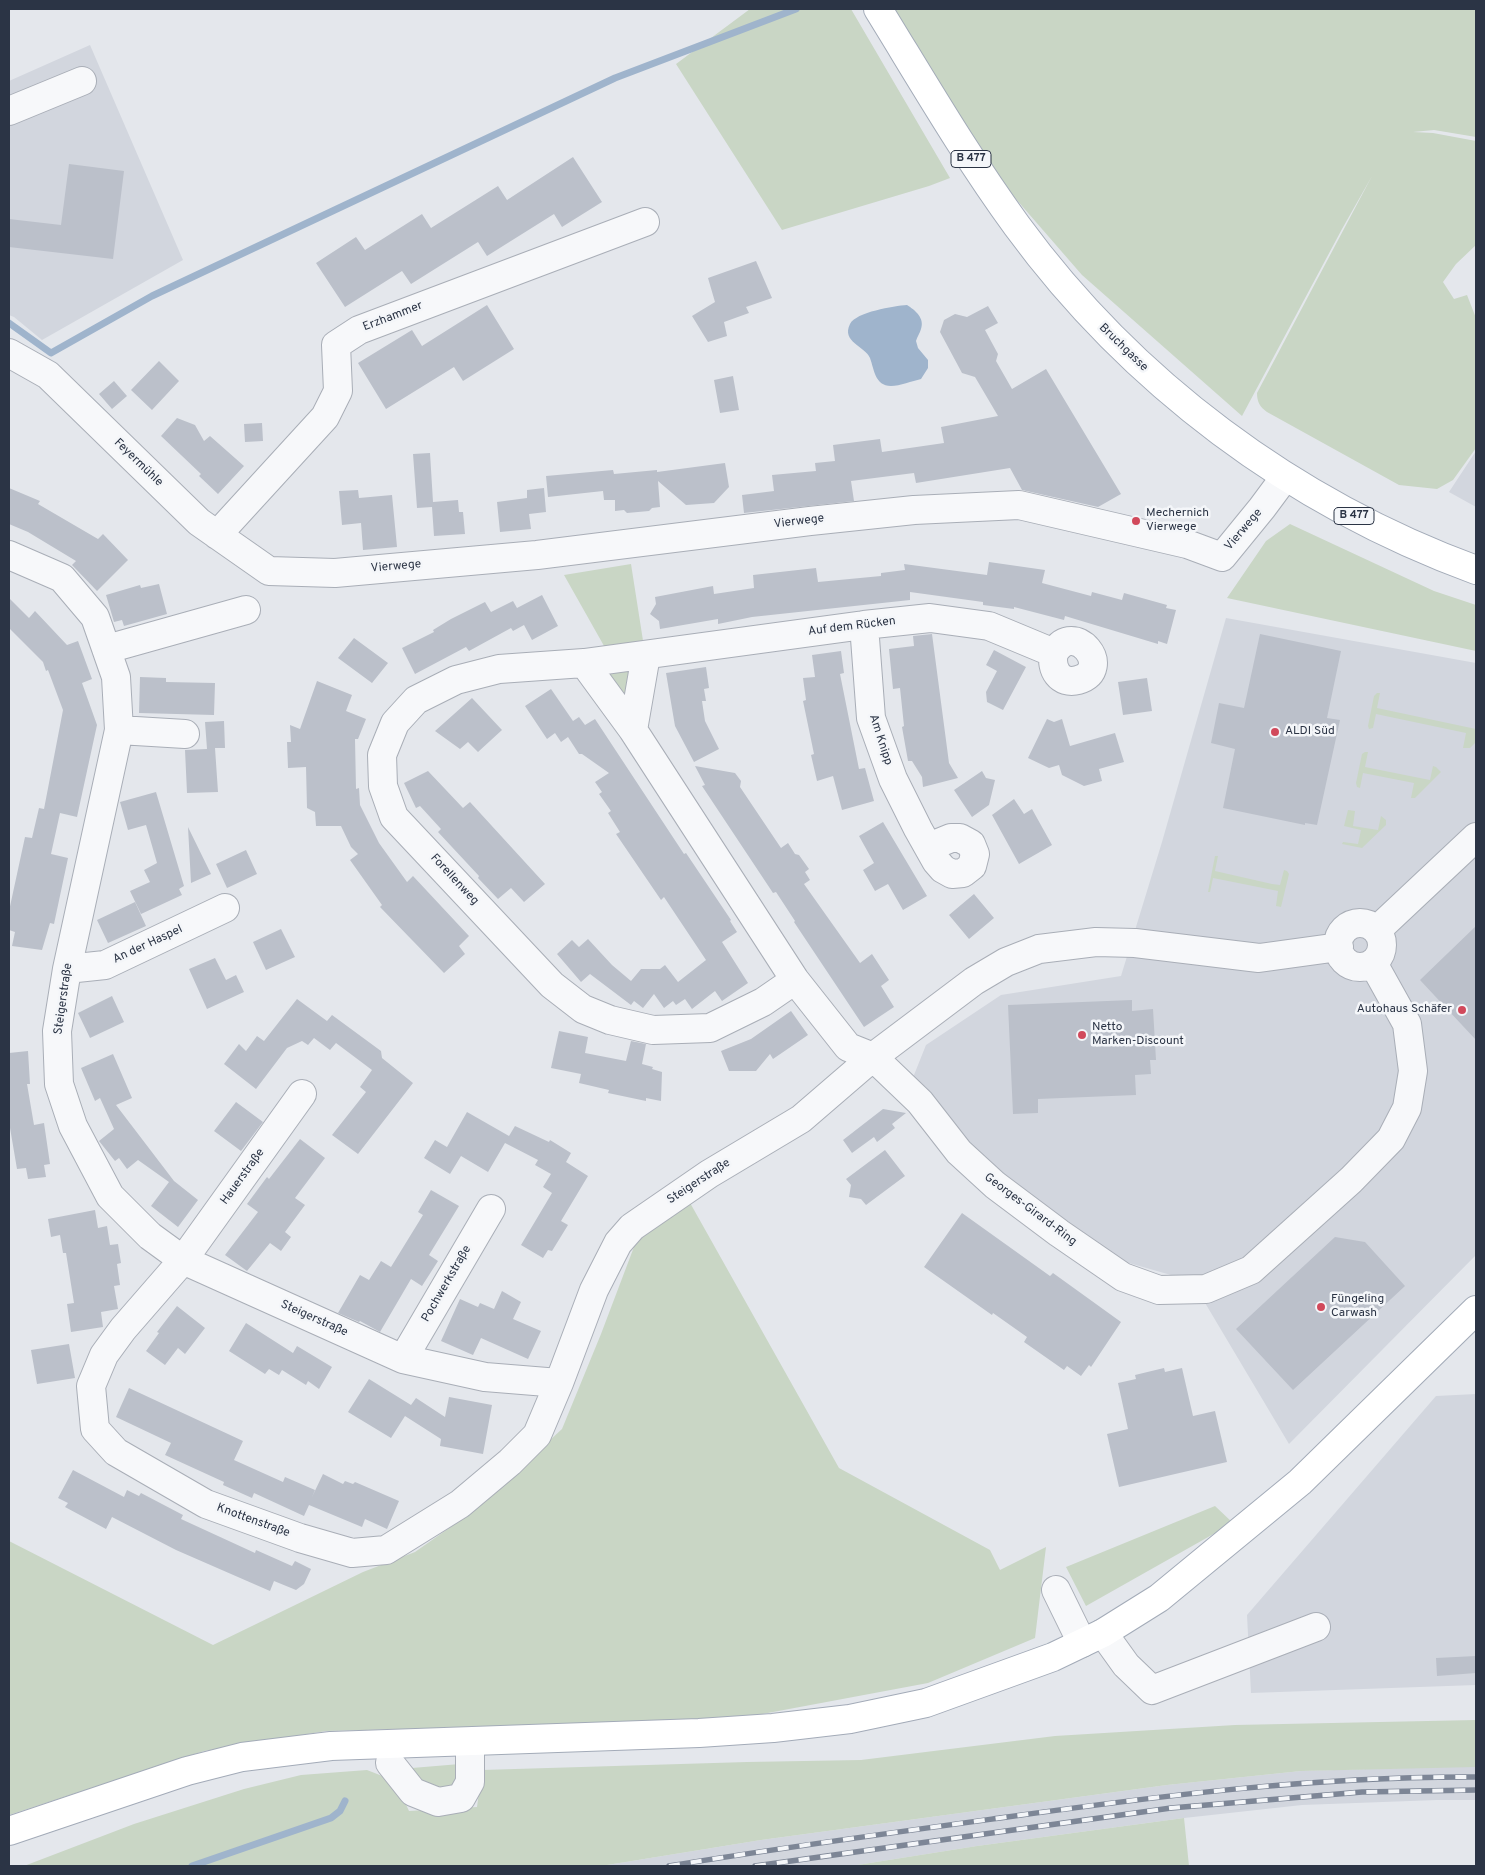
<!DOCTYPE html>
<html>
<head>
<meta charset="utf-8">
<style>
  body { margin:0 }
  #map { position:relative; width:1485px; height:1875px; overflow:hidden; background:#e4e7ec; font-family:Overpass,sans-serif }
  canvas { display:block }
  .frame { position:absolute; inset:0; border:10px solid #2b3445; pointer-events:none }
</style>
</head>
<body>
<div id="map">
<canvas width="1485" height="1875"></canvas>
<div class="frame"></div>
</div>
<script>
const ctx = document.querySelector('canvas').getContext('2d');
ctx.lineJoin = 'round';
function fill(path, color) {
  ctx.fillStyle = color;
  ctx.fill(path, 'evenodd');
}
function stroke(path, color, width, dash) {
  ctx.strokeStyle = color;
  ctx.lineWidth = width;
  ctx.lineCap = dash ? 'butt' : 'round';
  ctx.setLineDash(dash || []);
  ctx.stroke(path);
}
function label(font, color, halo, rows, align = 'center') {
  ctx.font = font + ' Overpass,sans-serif';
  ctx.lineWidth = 5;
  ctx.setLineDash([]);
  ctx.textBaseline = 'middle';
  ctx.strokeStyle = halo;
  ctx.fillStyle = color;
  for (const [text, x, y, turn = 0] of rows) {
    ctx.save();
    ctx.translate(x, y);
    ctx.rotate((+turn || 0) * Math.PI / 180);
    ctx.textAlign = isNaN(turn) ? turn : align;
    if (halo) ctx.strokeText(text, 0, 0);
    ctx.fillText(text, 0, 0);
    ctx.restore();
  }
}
fill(new Path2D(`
  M90 45 183 260 42 340 14 317 9 315V81Z
  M1476 451V507L1449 492Z
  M1226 618 1476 663V1255L1289 1444 1192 1281 1122 1261 1008 1183 912 1080 926 1045 1001 995 1121 976 1162 842Z
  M1476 1394V1685L1251 1693 1247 1615 1436 1396Z
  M1431 1767H1476V1800H1437L1302 1805 1184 1818 977 1846 851 1866H601L761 1840 1167 1785 1301 1771Z`), '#d2d6de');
fill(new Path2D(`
  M750 9H851L950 178 929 186 782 230 676 64Z
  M891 9H1476V137L1434 130 1413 132 1433 133 1476 141V245L1456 264 1443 282 1454 299 1467 295 1476 318V448L1453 480 1437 489 1399 485 1267 412C1260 407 1257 402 1257 393L1372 176 1342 229 1242 416 1082 275 982 160Z
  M1290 524 1434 591 1476 605V651L1227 598 1266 541Z
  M631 564 644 647 608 653 564 575Z
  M628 670 630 672 629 702 608 679 609 673Z
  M1377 693H1380L1377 708 1476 729V742L1470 748H1463L1466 733 1376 714 1373 728 1369 729 1368 726 1374 696Z
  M1365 752H1368L1365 767 1430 780 1433 766 1436 767 1441 772 1415 798H1411L1414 783 1363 773 1360 788 1357 787 1356 783 1362 754Z
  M1348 810 1355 811 1353 826 1378 830 1381 816 1386 820V825L1362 848 1342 844 1343 842 1358 844 1361 830 1344 826Z
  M1215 856H1218L1215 871 1272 884 1280 885 1284 870 1287 871 1289 874 1281 907 1276 906 1278 891 1213 878 1210 892H1208Z
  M689 1201 839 1468 990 1550 1000 1570 1046 1547 1035 1638 928 1683 725 1721 326 1731 204 1751 9 1815V1541L213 1645 363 1572 415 1552 472 1512 562 1429 601 1334 637 1239Z
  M1215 1506 1233 1523 1086 1606 1066 1567Z
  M1476 1720V1767L1301 1771 1167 1785 761 1840 601 1866H24L134 1824 244 1789 301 1775 367 1770 395 1781 409 1811 477 1807 482 1770 747 1762 861 1760 1055 1736 1235 1725Z
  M460 1764 456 1788 437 1794 400 1769Z
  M1184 1818 1189 1866H851L977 1846Z`), '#c9d6c5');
fill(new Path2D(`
  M907 305C915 310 925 318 921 329 920 333 917 337 916 341L918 348 928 360V368L921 379C912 381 900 386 891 386 875 386 874 369 870 358 865 346 841 342 850 324 856 312 894 306 907 305Z`), '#9fb4cc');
stroke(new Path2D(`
  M9 323 51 353 152 296 615 78 796 9
  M192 1866 331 1818 340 1811 345 1801`), '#9fb4cc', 7);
fill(new Path2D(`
  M573 157 602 202 562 227 554 214 487 256 478 242 411 284 402 271 345 307 316 263 356 237 365 250 422 214 431 228 498 186 507 200Z
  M69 164 124 171 113 259 9 247V219L61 225Z
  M756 261 772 298 746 307 749 313 724 322 727 336 708 342 692 316 715 302 708 278Z
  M487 305 514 349 463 381 454 367 386 409 358 363 412 330 422 346Z
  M988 306 998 323 985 330 998 354 996 361 1012 389 1046 369 1121 494 1098 507 1022 490 1010 468 916 483 914 473 851 481 854 501 744 513 742 495 774 491 772 475 816 471 815 463 835 461 833 445 880 439 882 452 944 443 941 427 998 416 975 377 962 373 940 332 944 320 955 314 967 317Z
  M159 361 179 381 152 410 131 390Z
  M733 376 739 410 720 413 714 380Z
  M114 381 127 396 112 409 99 394Z
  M177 418 195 425 204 441 210 436 244 466 218 494 199 476 201 474 161 436Z
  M262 423 263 441 245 442 244 424Z
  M430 453 433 502 458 500 459 512H463L465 534 434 536 432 507 417 508 413 454Z
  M725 463 729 487 714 503 686 505 658 481 660 507 652 508 649 511 627 513 624 510 615 511V500H604L603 491 548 497 546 476 613 470 614 474 657 470V472Z
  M9 488 40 501 38 504 98 539 103 534 128 560 97 591 72 565 76 561 28 532 9 524Z
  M544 488 546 512 529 514 531 529 500 532 497 502 527 498V490Z
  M358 490 359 498 392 495 397 547 363 550 361 523 342 525 339 491Z
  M989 562 1045 570 1042 583 1091 596 1092 592 1122 600 1124 593 1167 605 1166 608 1176 610 1167 644 1158 641V644L1065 616 1064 620 1014 607V609L983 605V602L910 592V600L752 617 718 624V619L660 629 659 621 650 614 656 604 655 597 713 586 714 594 754 588 753 575 816 568 818 582 881 576V573L905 570 904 564 987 575Z
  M159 584 167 614 124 626 122 620 114 622 106 595 140 585 141 588Z
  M542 595 558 626 532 640 524 625 513 631 511 628 469 651 466 647 415 674 402 648 434 632 433 630 451 619 485 602 491 612 513 601 517 608Z
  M9 598 29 618 35 611 67 645 78 641 92 679 82 683 97 725 77 817 60 813 51 854 68 858 54 924 50 923 42 950 12 946 15 932 9 930V911L25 837 32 838 39 808 44 809 63 710 48 670 46 671 43 662 9 628Z
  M932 634 949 763 958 778 923 787 922 777 912 761H908L902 727 904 726 900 688 893 689 889 649 914 646 913 636Z
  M1260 634 1341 651 1327 718 1340 720 1317 825 1305 823V825L1223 808 1235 749 1211 743 1219 703 1244 708Z
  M354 638 388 663 372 683 338 658Z
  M994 650 1026 667 1003 710 987 702 986 692 997 671 986 665Z
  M841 651 844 673 840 674 859 769 865 768 874 801 842 810 833 776 817 781 811 755 814 754 803 701 806 700 803 678 815 677 812 655Z
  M706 667 709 688 704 689 706 701H702L705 721 719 749 694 762 675 726 666 673Z
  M140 677 166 678V682L215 683 214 715 139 713Z
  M1147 678 1152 711 1123 715 1118 682Z
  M317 681 352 695 346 711 366 719 358 739H355L356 789 359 788 360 805 379 843 407 882 413 876 469 936 459 946 465 954 444 973 380 907 382 905 350 860 358 854 351 847 341 826H316L315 812 307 808 306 767 288 768 287 742H291L290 725 300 729Z
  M551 689 573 721 579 717 585 725 595 719 684 854 686 853 731 920 730 921 737 932 722 942 748 983 722 1001 715 991 692 1009 685 999 676 1005 673 1001 664 1008 654 994 643 1008 634 1001 631 1005 590 974 581 982 557 954 572 940 579 947 588 939 612 965 631 981 641 969H660L665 965 678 982 706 960 664 897 661 900 616 834 620 832 608 813 611 811 599 794 602 792 595 782 609 773 582 754H579L568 737 561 742 555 733 547 739 525 706Z
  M472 698 502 730 478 752 468 742 460 749 435 731Z
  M1047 719 1054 722 1062 719 1070 746 1115 733 1124 762 1099 769 1102 781 1084 786 1062 775 1059 765 1049 768 1028 758Z
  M224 721 225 748H215L218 792 187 793 185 750 207 749 205 722Z
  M695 766 735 773 741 781 740 787 781 848 788 843 795 854 799 855 809 869 805 872 810 880 804 884 860 963 872 954 889 980 881 986 894 1007 864 1027 794 922 795 921 776 892 773 893 702 786 705 785Z
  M428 771 463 808 470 802 545 884 524 902 511 888 498 899 478 878 479 876 438 832 441 829 420 806 416 808 404 783Z
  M982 771 986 778 995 780 989 805 972 817 954 790Z
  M156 792 184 886 179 889 182 895 141 914 130 891 150 882 144 870 157 863 146 825 128 830 120 802Z
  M1014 799 1024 814 1032 809 1052 845 1019 864 992 815Z
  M883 822 927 896 903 910 888 884 875 891 863 870 874 863 859 836Z
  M188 827 211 874 191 883Z
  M246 850 257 874 227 888 216 864Z
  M974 894 994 918 969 939 949 915Z
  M135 902 146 926 108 943 97 920Z
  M1476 926V1040L1420 980Z
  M281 929 295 957 266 970 253 942Z
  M215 958 226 980 236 975 244 992 207 1009 189 969Z
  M112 996 124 1022 90 1038 78 1013Z
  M297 999 327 1021 332 1015 381 1051 382 1058 413 1083 358 1154 332 1135 366 1092 360 1087 372 1070 336 1043 330 1050 314 1038 308 1045 302 1041 287 1048 256 1089 224 1064 239 1044 246 1051 257 1036 264 1041Z
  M1132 1000V1011L1153 1009 1156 1060H1150L1151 1074 1135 1075 1136 1095 1038 1099V1113L1013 1114 1008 1005Z
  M791 1011 808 1035 773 1059 770 1054 756 1071H729L721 1051 751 1039Z
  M559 1031 588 1037 585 1053 626 1061 631 1041 646 1044 642 1064 653 1067 652 1069 662 1072 661 1101 646 1098V1101L608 1093 609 1090 579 1083 581 1074 551 1068Z
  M28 1051 30 1084H27L34 1125 44 1123 50 1164 44 1165 46 1177 28 1179 26 1168 17 1169 9 1122V1053Z
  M113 1054 132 1098 116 1105 174 1181 198 1200 178 1227 151 1206 169 1182 138 1160 127 1169 119 1158 115 1161 99 1141 114 1129 100 1098 95 1101 81 1068Z
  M236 1102 263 1122 241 1151 214 1131Z
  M883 1109 906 1113 892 1124 895 1128 877 1142 874 1137 852 1153 843 1140Z
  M467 1112 509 1136 515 1126 549 1142 550 1140 571 1153 566 1162 588 1176 561 1221 568 1225 552 1251 548 1250 543 1258 521 1245 552 1193 543 1187 551 1174 535 1165 538 1160 505 1143 488 1172 461 1156 450 1174 424 1158 435 1140 447 1147Z
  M300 1139 325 1158 295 1198 305 1205 285 1232 291 1237 281 1251 270 1243 247 1271 225 1255 258 1212 247 1204 267 1177 269 1179Z
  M885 1150 905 1176 866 1205 861 1199 849 1197 851 1185 846 1179Z
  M431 1190 459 1206 429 1255 438 1261 422 1286 411 1279 380 1332 360 1321 359 1322 338 1313 360 1275 369 1280 381 1261 391 1267 423 1215 418 1212Z
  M95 1210 98 1228 107 1226 110 1245 118 1244 121 1263 117 1264 120 1285 114 1286 118 1309 101 1312 103 1327 71 1332 67 1304 74 1303 66 1253H63L60 1235 51 1237 48 1219Z
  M962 1213 1050 1276 1053 1273 1121 1322 1091 1367 1089 1365 1081 1376 1067 1366 1064 1370 1024 1342 1027 1337 993 1313 992 1315 924 1267Z
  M1335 1237 1365 1242 1405 1286 1293 1390 1236 1329Z
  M502 1291 521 1302 513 1319 541 1331 528 1359 481 1338 473 1355 441 1341 460 1299 478 1307 480 1303 494 1309Z
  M177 1306 205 1328 185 1354 178 1348 165 1365 146 1351 159 1333 157 1332Z
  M246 1323 293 1353 297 1346 332 1367 319 1389 308 1381 306 1385 282 1370 279 1375 269 1369 265 1374 229 1351Z
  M69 1344 75 1378 37 1384 31 1350Z
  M1164 1368 1165 1372 1182 1368 1193 1416 1215 1411 1227 1462 1119 1487 1107 1434 1128 1429 1118 1383 1136 1379 1135 1375Z
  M369 1379 411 1405 416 1398 445 1417 449 1397 492 1405 483 1454 440 1446 441 1439 405 1416 391 1438 348 1412Z
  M129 1388 243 1441 234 1460 283 1482 285 1477 315 1490 312 1497 323 1474 343 1484 345 1481 353 1484 355 1482 399 1501 387 1529 365 1519 362 1527 309 1505 304 1516 254 1493 252 1498 223 1485 224 1482 165 1455 171 1443 116 1417Z
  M73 1470 124 1497 127 1490 139 1496 141 1493 183 1515 181 1519 255 1553 256 1550 292 1566 295 1561 311 1569 304 1584 296 1590 274 1581 270 1591 176 1550 112 1517 106 1529 65 1507 68 1503 58 1498Z
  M1476 1656V1673L1437 1676 1436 1658Z`), '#bbc0ca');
const minor = new Path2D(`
  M9 111 82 81
  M9 353 48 375 199 522 269 571 335 573 537 555 810 521 914 510 1019 505 1187 544 1222 557 1262 508 1285 477
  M217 535 325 417 338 391 336 345 359 330 645 222
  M9 555 62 578 95 617 116 677 119 730 67 969 57 1031 59 1084 73 1126 110 1196 150 1236 183 1260 403 1359 485 1377 559 1383 594 1290 618 1243 632 1227 709 1174 801 1119 873 1057 974 981 1006 962 1039 949 1096 942 1135 943 1259 958 1339 947
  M864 625 871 718 893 779 918 829 936 861 943 869 952 874 963 873 972 866 975 854 971 844 960 838H951L929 847
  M107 649 246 610
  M584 663 633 730 795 980 848 1047 873 1057 920 1102 959 1152 995 1185 1059 1233 1123 1277 1159 1290 1206 1289 1251 1270 1351 1180 1391 1139 1407 1108 1413 1071 1407 1024 1373 963
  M119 730 185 734
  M633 730 646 655
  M1338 945a22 22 0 1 1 44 0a22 22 0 1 1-44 0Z
  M1377 930 1476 837
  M67 969 105 965 225 908
  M795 980 763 1002 710 1028 653 1030 610 1020 583 1009 552 985 394 817 383 786 382 755 395 723 416 700 456 680 499 669 584 663 864 625 930 618 989 626 1054 653C1050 669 1060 685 1078 680 1115 669 1074 618 1054 653
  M302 1094 183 1260 123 1329 104 1355 91 1386 95 1429 116 1452 206 1504 300 1538 352 1553 386 1550 460 1504 510 1462 537 1435 559 1383
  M403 1359 491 1209
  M1056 1590 1082 1643
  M1103 1633 1126 1665 1152 1690 1316 1627
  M390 1763 413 1792 438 1802 461 1798 470 1782V1742`);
const major = new Path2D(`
  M878 9C923 82 966 156 1017 226 1132 383 1293 503 1476 570
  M9 1831 187 1771 242 1757 331 1746 699 1733 773 1728 850 1719 926 1703 1053 1657 1103 1633 1159 1598 1300 1482 1476 1310`);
stroke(minor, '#a9aeb7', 30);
stroke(major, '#a3abb8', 30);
stroke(minor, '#f7f8fa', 28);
stroke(major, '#fff', 28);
const rail = new Path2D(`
  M669 1866C779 1848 890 1833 1000 1818 1158 1796 1316 1776 1476 1777
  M755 1866 1171 1808 1362 1792 1476 1790`);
stroke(rail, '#7d8696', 5.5);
stroke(rail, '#f4f6f9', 4, [11]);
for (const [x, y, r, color] of [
  [1136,521,5,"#d1495b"],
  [1275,732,5,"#d1495b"],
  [1462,1010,5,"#d1495b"],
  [1082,1035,5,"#d1495b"],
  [1321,1307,5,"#d1495b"]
]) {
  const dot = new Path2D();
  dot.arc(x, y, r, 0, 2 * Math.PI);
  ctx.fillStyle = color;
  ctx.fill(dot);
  stroke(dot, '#f4f6f9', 2);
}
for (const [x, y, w] of [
  [971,159,40],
  [1354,516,40]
]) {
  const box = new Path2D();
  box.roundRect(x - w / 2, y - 8.5, w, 17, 4);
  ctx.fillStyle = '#f4f6f9';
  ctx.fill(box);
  stroke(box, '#2b3445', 1);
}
label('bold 11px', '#2b3445', null, [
  ["B 477",971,159],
  ["B 477",1354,516]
]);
label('12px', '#2b3445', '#f4f6f9', [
  ["Erzhammer",393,317,-21],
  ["Bruchgasse",1123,348,44],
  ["Feyermühle",138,463,44],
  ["Vierwege",799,522,-7],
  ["Vierwege",1244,530,-50],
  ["Vierwege",396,567,-5],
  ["Auf dem Rücken",852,627,-7],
  ["Am Knipp",880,740,72],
  ["Forellenweg",454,880,47],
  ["An der Haspel",148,945,-25],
  ["Steigerstraße",64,999,-82],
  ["Hauerstraße",243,1177,-54],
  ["Steigerstraße",699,1182,-33],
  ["Georges-Girard-Ring",1030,1210,37],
  ["Pochwerkstraße",447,1284,-60],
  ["Steigerstraße",314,1319,24],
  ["Knottenstraße",253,1521,20]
]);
label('12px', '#2b3445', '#f4f6f9', [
  ["Mechernich",1146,514],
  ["Vierwege",1146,528],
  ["ALDI Süd",1285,732],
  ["Autohaus Schäfer",1452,1010,"right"],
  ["Netto",1092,1028],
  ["Marken-Discount",1092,1042],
  ["Füngeling",1331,1300],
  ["Carwash",1331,1314]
], 'left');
</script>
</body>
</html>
